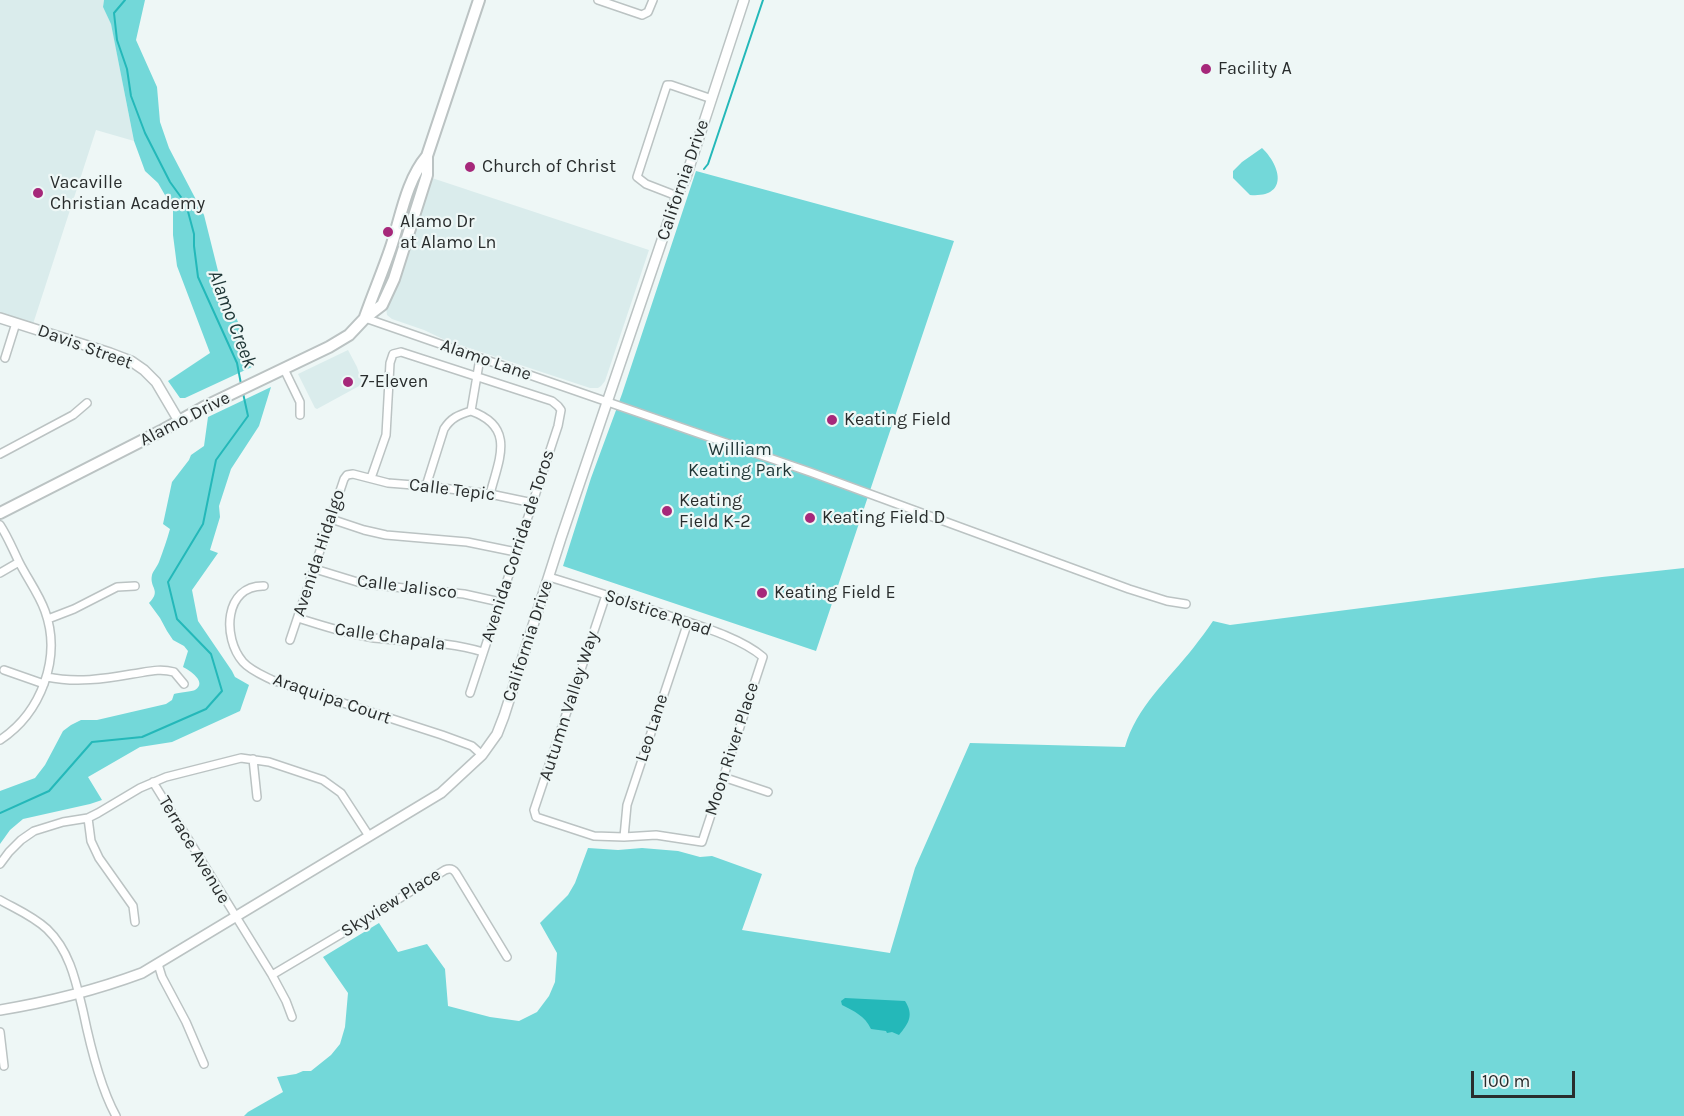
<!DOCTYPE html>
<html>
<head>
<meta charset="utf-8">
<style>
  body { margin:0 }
  #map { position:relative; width:1684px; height:1116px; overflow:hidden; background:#eef7f6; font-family:Karla,sans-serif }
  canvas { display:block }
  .scale { position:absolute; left:1471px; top:1071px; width:104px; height:27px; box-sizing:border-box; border:3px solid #292d2d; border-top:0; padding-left:8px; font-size:18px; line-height:21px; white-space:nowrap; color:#292d2d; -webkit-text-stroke:4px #eef7f6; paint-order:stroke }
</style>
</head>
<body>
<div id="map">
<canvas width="1684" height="1116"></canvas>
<div class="scale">100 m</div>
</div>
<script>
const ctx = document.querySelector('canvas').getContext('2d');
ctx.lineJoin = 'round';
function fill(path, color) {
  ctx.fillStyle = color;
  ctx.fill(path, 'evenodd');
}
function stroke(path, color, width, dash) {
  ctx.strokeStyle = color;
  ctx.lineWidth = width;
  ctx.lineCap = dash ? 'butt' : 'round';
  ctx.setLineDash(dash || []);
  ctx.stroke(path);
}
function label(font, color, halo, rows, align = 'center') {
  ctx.font = font + ' Karla,sans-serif';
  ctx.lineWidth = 4.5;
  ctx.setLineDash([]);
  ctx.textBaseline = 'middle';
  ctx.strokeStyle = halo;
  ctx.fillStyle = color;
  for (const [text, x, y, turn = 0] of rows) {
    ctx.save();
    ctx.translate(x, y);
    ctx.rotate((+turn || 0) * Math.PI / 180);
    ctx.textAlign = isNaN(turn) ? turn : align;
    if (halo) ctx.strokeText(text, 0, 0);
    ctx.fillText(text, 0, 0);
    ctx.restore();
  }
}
fill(new Path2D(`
  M0 0H104L103 7 111 23 134 141 96 130 33 324 0 313Z
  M429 177 649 250 605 381 601 386 598 388H590L445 340 424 330 392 319 387 315 386 307Z
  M348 350 357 367 362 382 361 385 317 409 315 408 298 374Z`), '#daecec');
fill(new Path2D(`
  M104 0H145L136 40 157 87 160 122 169 148 204 215 221 283 238 322 248 354 254 366 185 398H180L168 381 210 353 177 266 173 235V209L158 183 145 171 134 141 111 24 103 7Z
  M1262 148C1282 167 1288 198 1250 195L1233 178V171L1242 162Z
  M696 171 954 241 816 651 563 566 591 478 622 394Z
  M271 387 259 426 231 469 219 506 220 517 210 550 218 553 192 590 198 621 232 671 235 677 249 685 240 711 172 742 140 747 88 777 102 800 90 804 23 819 10 830 0 844V791L35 778 45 765 63 731 71 725 81 720H97L166 704 172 700 174 694C178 693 193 691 195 690 208 682 189 670 183 667L188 651 184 646 173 640 167 631 160 618 149 603C162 590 149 588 152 575 153 571 157 567 159 562 163 551 167 540 170 529L163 524 172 482 189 460 191 455 204 446 208 417Z
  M1684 568V1116H244L248 1112 283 1092 277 1077 296 1074 303 1071H311L331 1055 340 1044 345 1027 348 993 323 957 379 923 398 952 427 944 445 969 448 1006 490 1017 519 1021 537 1012 549 996 555 982 557 953 540 923 568 895 575 883 588 848 618 850 642 848 678 851 700 857 712 856 762 874 742 930 890 953 915 868 970 743 1125 747C1136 707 1169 679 1194 647 1200 639 1207 630 1213 621L1230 625 1602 577Z`), '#73d8d9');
fill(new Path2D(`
  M845 998 905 1001C914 1015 909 1023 899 1035L892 1032 887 1033 886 1031 871 1029C865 1016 854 1011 842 1005L841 1001Z`), '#24b8b9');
stroke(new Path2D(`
  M125 0 114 13 117 40 127 69 131 96 145 133 170 182 186 204 194 234V246L198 277 237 363 241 384
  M704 169 708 164 763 0
  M0 813 49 791 92 742 142 737 206 709 222 691 211 654 177 619 168 582 203 524 216 460 248 416 243 393`), '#24b8b9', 2);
const minor = new Path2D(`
  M598 0 642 15 648 12 653 0
  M677 196 646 184 637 177 664 94 667 85H671L712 99
  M365 318 810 472 1129 589 1167 601 1186 604
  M5 358 16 323
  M284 369 300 402V415
  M471 411 480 358
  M0 454 73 415 87 403
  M371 478 386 435 390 363 393 354 401 352 552 401 558 406 561 410 558 426 470 693
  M426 486 444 429C451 418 458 415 471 411 516 427 499 459 490 494
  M331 519 364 530 386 535 467 542 516 552
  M0 525C8 537 13 550 19 562 27 578 39 594 45 611 62 658 41 713 0 740
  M315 569 364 584 464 594 500 602
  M0 573 19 562
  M549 577C589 589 628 602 667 615 696 625 740 637 763 657L702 842 656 835 624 837 594 836 536 817 534 810 606 595
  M264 586C224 585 222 638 243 662 250 670 262 675 272 680L442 735 472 746 482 755
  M298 618C323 626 348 634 374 638 410 642 448 641 483 652
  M48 619 74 609 117 587 135 586
  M290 640 344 479 347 475 353 474 388 483 426 486 490 494 533 503
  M4 670 44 684
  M47 677C76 683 104 679 132 674 147 672 159 668 174 672L184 684
  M253 759 257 797
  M723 777 768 792
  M153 782 272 975 286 1001 292 1017
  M88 818 91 841 99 858 133 906 135 922
  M624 837 627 805 688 622
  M0 864 9 852 21 840 34 831 63 822 88 818 98 813 140 788 166 777 241 758 269 762 323 780 341 793 369 836
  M0 900C16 909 33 916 47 929 70 951 76 982 83 1011 90 1045 100 1087 116 1116
  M158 964 162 977 186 1022 204 1064
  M272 975 368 918 445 870C450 868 453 869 456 873L507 957
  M0 1032 4 1066`);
const tertiary = new Path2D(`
  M0 318 110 353 131 361 144 370 156 382 179 421
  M0 1010C49 1002 96 990 142 973L441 793 482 755 497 734 504 716 561 538 677 196 686 177 744 0`);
const secondary = new Path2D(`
  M365 317C373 294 383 271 391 247 401 217 406 181 427 156
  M0 513 161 431 204 407 329 347 349 335 365 318 382 305 394 279 427 175V156L479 0`);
stroke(minor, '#bbc3c3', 10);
stroke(tertiary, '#bbc3c3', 12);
stroke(secondary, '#bbc3c3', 14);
stroke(minor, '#fff', 7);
stroke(tertiary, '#fff', 9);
stroke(secondary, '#fff', 10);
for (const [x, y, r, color] of [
  [1206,69,6,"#a6287a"],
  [470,167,6,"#a6287a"],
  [38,193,6,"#a6287a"],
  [388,232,6,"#a6287a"],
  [348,382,6,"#a6287a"],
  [832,420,6,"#a6287a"],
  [667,511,6,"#a6287a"],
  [810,518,6,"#a6287a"],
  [762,593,6,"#a6287a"]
]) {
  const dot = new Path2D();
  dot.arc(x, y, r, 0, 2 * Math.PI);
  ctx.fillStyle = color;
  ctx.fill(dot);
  stroke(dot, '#eef7f6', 2);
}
label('18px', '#292d2d', '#eef7f6', [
  ["Facility A",1218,69],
  ["Church of Christ",482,167],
  ["Vacaville",50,183],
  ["Christian Academy",50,204],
  ["Alamo Dr",400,222],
  ["at Alamo Ln",400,243],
  ["7-Eleven",360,382],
  ["Keating Field",844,420],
  ["Keating",679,501],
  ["Field K-2",679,522],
  ["Keating Field D",822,518],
  ["Keating Field E",774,593]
], 'left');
label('18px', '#292d2d', '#eef7f6', [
  ["California Drive",683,180,-71],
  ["Davis Street",85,347,20],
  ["Alamo Lane",486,360,19],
  ["Alamo Drive",185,419,-27],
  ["Calle Tepic",452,490,7],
  ["Avenida Corrida de Toros",518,546,-72],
  ["Avenida Hidalgo",319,553,-72],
  ["Calle Jalisco",407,587,7],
  ["Solstice Road",658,613,19],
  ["Calle Chapala",390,637,8],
  ["California Drive",528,641,-72],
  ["Araquipa Court",332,699,19],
  ["Autumn Valley Way",569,706,-72],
  ["Leo Lane",652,728,-72],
  ["Moon River Place",732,749,-72],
  ["Terrace Avenue",194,850,59],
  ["Skyview Place",391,903,-32]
]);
label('18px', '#1e3535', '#eef7f6', [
  ["William",740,450],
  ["Keating Park",740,471]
]);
label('italic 20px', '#1e3535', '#eef7f6', [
  ["Alamo Creek",232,319,69]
]);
</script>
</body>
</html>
